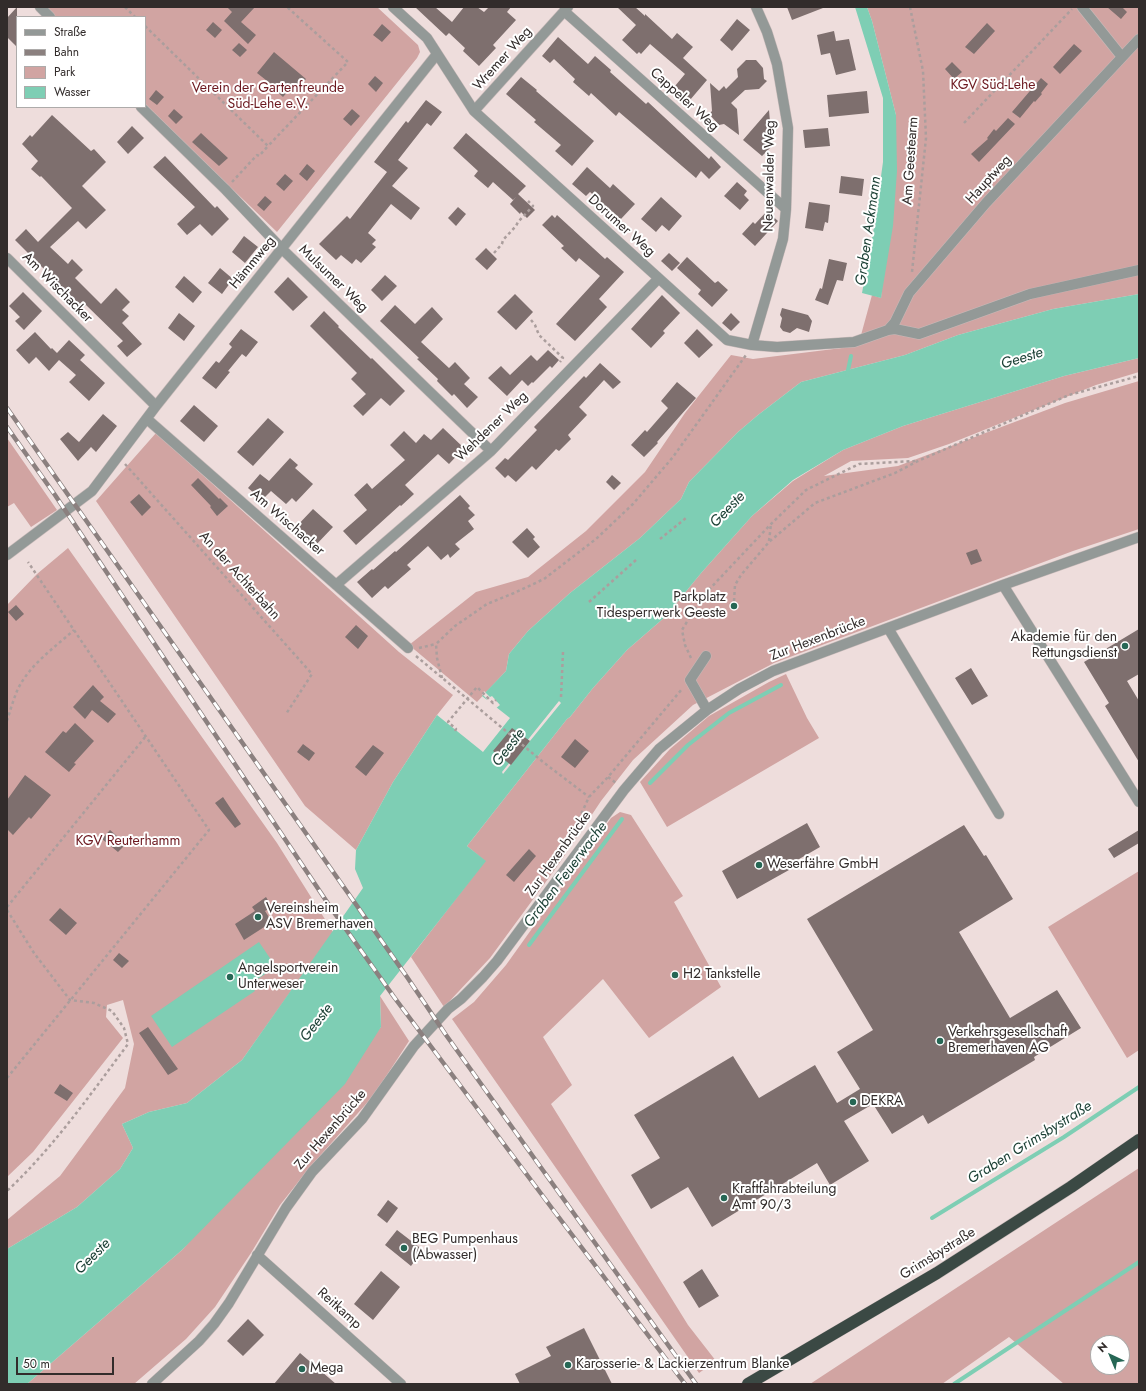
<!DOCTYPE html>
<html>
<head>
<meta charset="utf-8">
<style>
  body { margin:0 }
  #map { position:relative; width:1146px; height:1391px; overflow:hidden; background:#eedddc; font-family:Jost,sans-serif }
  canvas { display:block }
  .frame { position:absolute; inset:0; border:8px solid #322c2b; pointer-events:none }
  .legend { position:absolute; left:16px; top:16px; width:130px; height:92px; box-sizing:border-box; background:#fff; border:1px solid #adabaa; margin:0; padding:5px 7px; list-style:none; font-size:12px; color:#322c2b }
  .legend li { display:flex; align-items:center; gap:8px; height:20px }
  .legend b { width:20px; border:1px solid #adabaa }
  .north { position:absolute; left:1090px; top:1335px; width:40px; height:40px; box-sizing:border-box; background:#fff; border:1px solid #adabaa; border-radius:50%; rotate:316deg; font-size:11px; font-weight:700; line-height:16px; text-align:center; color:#322c2b }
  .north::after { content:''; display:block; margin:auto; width:14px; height:18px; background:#266755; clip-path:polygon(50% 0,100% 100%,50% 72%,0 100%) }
  .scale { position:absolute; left:16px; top:1357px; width:98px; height:18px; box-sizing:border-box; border:2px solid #322c2b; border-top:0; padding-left:5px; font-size:12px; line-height:14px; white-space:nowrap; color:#322c2b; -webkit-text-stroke:3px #fff; paint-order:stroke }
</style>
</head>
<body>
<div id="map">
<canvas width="1146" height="1391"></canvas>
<div class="frame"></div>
<ul class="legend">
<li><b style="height:5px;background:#939997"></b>Straße</li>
<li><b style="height:5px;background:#8b807f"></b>Bahn</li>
<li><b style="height:11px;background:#d1a4a2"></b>Park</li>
<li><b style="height:11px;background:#7eceb4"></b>Wasser</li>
</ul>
<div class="north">N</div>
<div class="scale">50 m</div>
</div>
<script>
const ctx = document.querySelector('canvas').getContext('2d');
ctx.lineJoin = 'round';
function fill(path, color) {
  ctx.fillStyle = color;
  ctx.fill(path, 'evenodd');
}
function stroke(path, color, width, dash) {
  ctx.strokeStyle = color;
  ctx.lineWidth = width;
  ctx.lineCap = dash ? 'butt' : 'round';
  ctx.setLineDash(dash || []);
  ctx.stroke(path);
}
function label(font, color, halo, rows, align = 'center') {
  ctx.font = font + ' Jost,sans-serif';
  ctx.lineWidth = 4;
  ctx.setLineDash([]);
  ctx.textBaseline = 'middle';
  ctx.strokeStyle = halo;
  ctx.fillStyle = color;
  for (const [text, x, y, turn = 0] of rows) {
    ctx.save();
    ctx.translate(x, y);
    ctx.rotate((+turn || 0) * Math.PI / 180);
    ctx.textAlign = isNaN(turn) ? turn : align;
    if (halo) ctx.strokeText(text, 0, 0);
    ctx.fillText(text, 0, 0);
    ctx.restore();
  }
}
fill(new Path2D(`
  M44 7H377L418 45 420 52 417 58 277 232 145 105V17H54Z
  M867 7H1139V294L1053 309 958 335 905 355 801 382 758 415 738 432 689 482 681 499 640 538 570 593 528 631 509 654 506 671 477 702 409 645 476 592 528 577 586 531 645 472 685 413 731 355 753 359 858 346 872 295 881 298 896 115 872 21Z
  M1139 358V372L1096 385 949 444 908 458 851 461 824 476 898 466 1065 403 1139 381V529L1073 551 774 663 693 705 633 760 601 801 559 864 490 958 444 1007 411 957 485 861 467 846 567 719 570 717 593 688 627 650 665 617 702 572 752 516 793 481 843 450 903 426 1064 376Z
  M156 433 399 652 453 695 437 715 393 782 356 850 305 806 96 501Z
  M7 438 57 510 31 527 14 503 7 507Z
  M68 548 277 843 333 932 242 1060 187 1103 149 1112 122 1124 133 1148 120 1169 77 1207 7 1249V1220L60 1176 125 1088 134 1044 123 1000 107 1005 106 1017 123 1038 33 1152 7 1177V605L37 574Z
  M786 674 807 718 819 738 667 827 640 782 670 749 709 716 769 682Z
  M620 812 631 815 683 896 674 902 721 987 649 1038 603 979 543 1037 572 1085 551 1104 688 1325 716 1361 699 1373 452 1019 474 1002 506 965 611 818Z
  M1139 871V1050L1127 1058 1048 927Z
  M380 996 409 1041 374 1095 310 1167 280 1205 251 1253 215 1307 186 1339 134 1384H27L182 1250 381 1027Z
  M1139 1168V1384H1064L1009 1337 942 1384H810ZM1098 1343H1122V1367H1098Z`), '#d1a4a2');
fill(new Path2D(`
  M855 7H867L872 21 896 115 897 171 893 226 881 298 862 293 874 227 883 162V98Z
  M1139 294V358L1064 376 903 426 843 450 793 480 752 516 702 572 665 617 627 650 593 688 570 717 567 719 467 846 486 861 380 996 381 1027 345 1084 182 1250 27 1384H7V1249L77 1207 120 1169 133 1148 122 1124 149 1112 187 1103 242 1060 363 888 355 869 356 850 393 782 437 715 483 752 510 718 482 696 506 671 509 654 528 631 570 593 640 538 681 499 689 482 738 432 758 415 801 382 905 355 958 335 1053 309ZM559 701 561 703 503 774 502 772Z
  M259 942 276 967 250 984 255 991 172 1047 151 1016Z`), '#7eceb4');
fill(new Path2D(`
  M484 691 490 697 492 696 500 705 495 709 490 705 486 701 487 699 482 694Z`), '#eedddc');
stroke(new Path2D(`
  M847 375 851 356
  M650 783 688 745 729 713 781 685
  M529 945 622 819
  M932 1218 1064 1137 1139 1087
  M954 1384 1139 1262`), '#7eceb4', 4);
fill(new Path2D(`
  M17 7V47L7 37V18Z
  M227 7H255L241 22 256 35 248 44 224 21 232 12Z
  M415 7H435L452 22 464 7H477L484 12 489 7H511L507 12 516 20 493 45 496 48 479 66 463 51 465 48 449 33 446 36Z
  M617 7H635L645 16V14L672 39 677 33 693 47 683 58 707 80 690 100 675 86 685 74 650 44 641 54 639 52 637 54 622 40 636 25Z
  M787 7H823V8L792 20Z
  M1107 7H1122L1127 12 1121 19Z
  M737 19 750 30 732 51 720 40Z
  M213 22 222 30 215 38 206 30Z
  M987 23 995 31 974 54 965 47Z
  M382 24 391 32 382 42 373 35Z
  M834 31 836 41 849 39 856 70 836 75 830 53 821 55 817 35Z
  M558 37 588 64 595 56 611 70 610 72 646 104 648 102 709 159 711 156 721 167 709 179 701 171 696 178 619 112 616 116 591 93 589 96 573 82 575 79 554 59 550 63 542 56Z
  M239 43 247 50 240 57 232 50Z
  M1074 44 1082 51 1060 74 1053 67Z
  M274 52 306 79 298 88 294 84 283 97 275 90 276 88 257 73Z
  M746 60H756L763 68 764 79 767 81 759 89 745 90 731 103 737 109 739 135 724 124 719 125 709 114 712 111 710 83 719 91 724 86 726 89 738 77 737 69Z
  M952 62 962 72 954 79 945 69Z
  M375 76 383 83 376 92 368 84Z
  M521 77 537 90 536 91 594 141 572 166 555 151 561 145 534 122 536 120 506 94Z
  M1041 78 1048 84 1041 93 1042 94 1035 102 1034 101 1020 118 1012 112Z
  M156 90 164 97 157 105 149 99Z
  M867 91 869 113 829 117 827 95Z
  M426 100 442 112 431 126 427 123 398 160 408 168 392 186 420 208 411 220 391 204 368 233 376 240 372 244 376 247 361 263 356 259 352 264 341 255 336 260 319 244 347 216 350 219 387 172 374 162 406 121 408 123Z
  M174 109 183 117 176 124 168 116Z
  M352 109 360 116 351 126 343 119Z
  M769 110 772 146 762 156 743 140Z
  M52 115 91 151 94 149 106 162 82 186 106 210 86 229 78 221 50 247 68 264 72 259 83 270 75 278 101 304 116 288 130 302 122 310 129 316 122 323 142 344 127 357 117 346 123 341 86 305 83 308 15 240 26 229 38 242 72 208 41 176 40 177 31 169 38 161 22 144 30 135 32 137Z
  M1008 118 1015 124 979 162 971 154 988 139 987 138 994 129 996 131Z
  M132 126 144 138 128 154 117 142Z
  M828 128 830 146 805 148 803 130Z
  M201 133 228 158 219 166 192 142Z
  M466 133 526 186 518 194 535 210 527 218 521 212 520 214 510 204 516 197 513 200 493 182 488 188 474 176 478 171 453 148Z
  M165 156 215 208 217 206 229 219 212 236 200 224 187 235 177 224 195 207 153 167Z
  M307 164 315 171 307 181 299 174Z
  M587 167 610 188 613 184 635 204 620 220 590 192 586 196 572 184Z
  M285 174 293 181 284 191 276 184Z
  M841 176 864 179 862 196 839 193Z
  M737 182 747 191 744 195 749 200 740 210 724 196Z
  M265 196 272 202 264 211 257 205Z
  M661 197 682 216 669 231 662 225 656 232 641 219Z
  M809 202 830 205 828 223 825 222 823 231 805 228Z
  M458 207 466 214 456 226 448 218Z
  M767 211 778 221 755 246 742 234 753 222 755 224Z
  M552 215 555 218 557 215 605 259 607 257 624 272 599 299 607 307 575 341 556 324 600 276 579 258 576 262 561 248 564 246 542 225Z
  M244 236 258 247 245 263 232 252Z
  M486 248 497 259 487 270 475 259Z
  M669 253 680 263 672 271 661 261Z
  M687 257 715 283 718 281 728 290 712 307 698 294 701 290 677 268Z
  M829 259 847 263 843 281 837 280 828 305 815 300 820 288 822 289Z
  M220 268 233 279 222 294 208 283Z
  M385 275 397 286 382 301 371 290Z
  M184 276 202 292 193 303 175 287Z
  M288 277 308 297 293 311 274 292Z
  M23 292 42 311 24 330 15 321 20 317 9 306Z
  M515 294 533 312 516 330 497 312Z
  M662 295 680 313 663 331 665 333 651 348 631 329Z
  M395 305 415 324 432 307 443 319 421 342 449 368 455 362 470 378 464 384 478 397 467 408 454 394 452 396 437 381 438 379 417 359 419 358 380 321Z
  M782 308 808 315 812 321 809 332 797 328 790 333 783 331 780 327 782 318 780 315Z
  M324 311 339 326 338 327 371 359 372 358 405 391 390 406 381 398 363 416 353 406 366 394 351 379 357 373 310 326Z
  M179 313 195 326 184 341 168 328Z
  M731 313 740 322 731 331 722 323Z
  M241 329 258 342 246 357 242 354 228 371 230 372 216 389 202 378 216 361 219 363 232 347 229 344Z
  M697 329 713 345 699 358 684 343Z
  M35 332 51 349 52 348 57 353 69 340 85 355 80 360 105 383 89 401 69 382 76 375 59 360 49 371 36 357 29 364 16 350Z
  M548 350 559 360 552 368 550 366 533 383 532 382 528 386 522 380 507 396 488 378 501 366 510 375 531 355 537 361Z
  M600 363 621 382 613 389 604 380 579 407 587 415 568 435 571 439 559 451 556 449 536 470 532 466 516 482 508 475 505 478 495 468 505 458 508 460 537 430 534 427 584 376 586 378Z
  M677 382 696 398 657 442 658 443 644 457 631 445 645 430 647 432 668 408 661 401Z
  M194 405 218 426 204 442 180 421Z
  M103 414 117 426 96 452 91 447 78 461 60 439 68 432 79 442Z
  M268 418 284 432 253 466 237 452Z
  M443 428 464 448 449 464 438 454 405 485 414 494 401 506 400 505 356 545 343 531 367 510 354 495 367 483 372 489 405 460 390 445 404 431 416 443 424 434 431 440Z
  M290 458 298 465 295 468 313 484 296 502 292 498 286 504 271 491 262 500 248 488 260 474 269 481Z
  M612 475 621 483 614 490 606 482Z
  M198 478 219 499 220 498 228 506 217 516 210 507 211 506 191 485Z
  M139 494 151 507 142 516 130 502Z
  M460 495 470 506 468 508 475 515 468 521 474 529 455 544 460 549 450 558 448 554 441 560 428 546 407 565 411 569 388 589 385 586 372 598 357 582 372 569 373 570 395 551 396 552Z
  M313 509 333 527 314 547 294 529Z
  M527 528 535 537 533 539 540 547 528 558 512 542Z
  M977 549 982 561 971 565 966 553Z
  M16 605 24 614 16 621 8 612Z
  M356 625 368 636 358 649 345 637Z
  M1139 629V674L1127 681 1139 701V762L1105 706 1109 703 1084 662Z
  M971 668 988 696 972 705 955 678Z
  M93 685 104 697 100 701 116 714 108 723 92 710 85 719 73 707Z
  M75 723 94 741 74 763 76 764 69 772 45 752 63 731 66 733Z
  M512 728 530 741 511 765 493 751Z
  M575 739 589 751 575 768 561 757Z
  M303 744 315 753 309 761 297 752Z
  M373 745 384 753 366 776 355 767Z
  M25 775 51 795 31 819 29 817 13 835 7 829V800Z
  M223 797 241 824 235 828 215 803Z
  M807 823 820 847 787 866 789 870 737 899 722 871Z
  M964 825 984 856 986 855 1013 899 959 932 1010 1018 1057 990 1081 1028 1034 1057 1035 1060 928 1124 923 1115 892 1134 873 1104 844 1121 869 1161 830 1185 817 1163 712 1227 688 1187 651 1209 631 1175 660 1158 634 1115 733 1056 759 1098 815 1065 837 1103 860 1089 837 1052 873 1030 807 919Z
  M110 830 126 844 118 852 102 839Z
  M1139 830V843L1114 858 1108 849Z
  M529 849 536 856 514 882 506 875Z
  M266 897 272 907 265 911 272 922 244 940 235 924 255 911 252 907Z
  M60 908 77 923 66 935 49 920Z
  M119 953 129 961 122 968 113 960Z
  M148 1027 178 1069 168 1075 139 1033Z
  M60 1084 73 1093 67 1101 54 1093Z
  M388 1200 398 1208 387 1223 377 1215Z
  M397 1230 423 1250 411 1266 385 1245Z
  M702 1269 719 1296 699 1308 683 1282Z
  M381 1271 400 1287 373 1320 354 1304Z
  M248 1319 264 1335 243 1356 227 1341Z
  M584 1328 612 1384H520L515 1374 551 1356 546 1347Z
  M300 1353 336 1384H274Z`), '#7e6f6e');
const minor = new Path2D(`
  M40 7 50 17
  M393 7 427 38 474 111 727 340 752 345 777 347 854 342 888 330 895 329 919 334 1030 294 1139 270
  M1082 7 1122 57
  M564 11 786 209
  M141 107 225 189 282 249 491 451
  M474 111 568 7
  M7 258 156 406
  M888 330 895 322 909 293 986 203 1139 39
  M752 345 783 239 786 209 788 128 777 64 767 32 756 7
  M147 419 408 648
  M7 555 92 491 156 406 437 54
  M336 585 491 451 658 279
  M1003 585 1139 802
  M888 628 999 814
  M706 656 690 680 707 710
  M257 1255 401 1384
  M152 1384 199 1341 214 1324 229 1303 286 1208 312 1172 362 1119 414 1046 448 1009 461 999 483 977 497 961 624 790 659 749 707 710 739 689 773 671 1003 585 1139 537`);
const highway = new Path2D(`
  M748 1384 937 1273 1071 1187 1139 1140`);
stroke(minor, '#c8bab9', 11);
stroke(highway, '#c8bab9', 13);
stroke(new Path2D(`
  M125 7 135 17
  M910 7 923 71 926 138 912 272
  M145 26 268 146 348 62 287 7
  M964 123 1072 9
  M232 182 257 155 259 156 268 146
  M494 253 502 244 503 240 516 226 518 222 533 206 528 201
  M531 320 535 325 539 335 563 358 560 362
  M125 464 312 674 286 714
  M660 539 686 518
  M769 541 771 524
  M734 601 735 585 741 575 769 542 815 503 895 473 918 461 1069 395 1139 376
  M589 602 636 560
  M419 648 436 644
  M416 656 543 762 589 797
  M691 658 685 645 682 630 702 597 771 524 806 490 859 464 915 461
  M442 678 437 658 436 644 455 626 487 604 514 593 544 579 596 539 633 504 673 457 746 355
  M561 697 563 652
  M7 721C10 711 13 701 17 691 28 666 54 648 74 630
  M455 731 456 729 448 722 477 687 493 703 496 700
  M608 777 616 783
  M556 861 572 834 589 797 608 777 682 689
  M7 907 146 736
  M7 910 34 953 70 1000 94 1003 112 1011 124 1028 128 1044C90 1095 53 1148 7 1191
  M7 1078 209 830 28 562`), '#ab9e9d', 2.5, [3, 3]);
stroke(minor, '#939997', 10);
stroke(highway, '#3b4944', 12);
const rail = new Path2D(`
  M7 408 407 977 446 1035 696 1384
  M7 427 55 495 333 911 394 997 554 1211 685 1384`);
stroke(rail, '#8b807f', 4.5);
stroke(rail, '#fff', 3, [9]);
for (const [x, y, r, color] of [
  [734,606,4,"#266755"],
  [1125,646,4,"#266755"],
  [759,865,4,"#266755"],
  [258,917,4,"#266755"],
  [675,975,4,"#266755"],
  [230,977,4,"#266755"],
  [940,1041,4,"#266755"],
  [853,1102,4,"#266755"],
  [724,1198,4,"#266755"],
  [404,1248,4,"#266755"],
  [568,1365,4,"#266755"],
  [302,1369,4,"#266755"]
]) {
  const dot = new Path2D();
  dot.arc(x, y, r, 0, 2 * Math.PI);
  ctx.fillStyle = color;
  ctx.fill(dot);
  stroke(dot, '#fff', 1.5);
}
label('14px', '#322c2b', '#fff', [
  ["Wremer Weg",503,59,-48],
  ["Cappeler Weg",684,100,42],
  ["Am Geestearm",911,161,-86],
  ["Neuenwalder Weg",770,176,-89],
  ["Hauptweg",989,180,-48],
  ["Dorumer Weg",621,226,42],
  ["Hämmweg",253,263,-51],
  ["Mulsumer Weg",333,279,44],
  ["Am Wischacker",57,288,45],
  ["Wehdener Weg",492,427,-44],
  ["Am Wischacker",287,523,41],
  ["An der Achterbahn",239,576,48],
  ["Zur Hexenbrücke",818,639,-21],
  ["Zur Hexenbrücke",559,854,-54],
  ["Zur Hexenbrücke",331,1130,-49],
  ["Grimsbystraße",938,1254,-32],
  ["Reitkamp",339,1309,42]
]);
label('14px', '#6c181f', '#fff', [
  ["KGV Süd-Lehe",993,86],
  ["Verein der Gartenfreunde",268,89],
  ["Süd-Lehe e.V.",268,105],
  ["KGV Reuterhamm",128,842]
]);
label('14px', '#322c2b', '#fff', [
  ["Parkplatz",726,598,"right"],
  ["Tidesperrwerk Geeste",726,614,"right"],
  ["Akademie für den",1117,638,"right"],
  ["Rettungsdienst",1117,654,"right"],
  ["Weserfähre GmbH",767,865],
  ["Vereinsheim",266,909],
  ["ASV Bremerhaven",266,925],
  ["Angelsportverein",238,969],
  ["Unterweser",238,985],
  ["H2 Tankstelle",683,975],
  ["Verkehrsgesellschaft",948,1033],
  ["Bremerhaven AG",948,1049],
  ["DEKRA",861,1102],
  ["Kraftfahrabteilung",732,1190],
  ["Amt 90/3",732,1206],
  ["BEG Pumpenhaus",412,1240],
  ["(Abwasser)",412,1256],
  ["Karosserie- & Lackierzentrum Blanke",576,1365],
  ["Mega",310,1369]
], 'left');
label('italic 15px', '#1a3f34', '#fff', [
  ["Graben Ackmann",869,231,-82],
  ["Geeste",1022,359,-17],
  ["Geeste",728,510,-46],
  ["Geeste",509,748,-52],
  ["Graben Feuerwache",566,875,-53],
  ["Geeste",317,1023,-52],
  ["Graben Grimsbystraße",1030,1143,-32],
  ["Geeste",93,1257,-45]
]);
</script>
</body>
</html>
